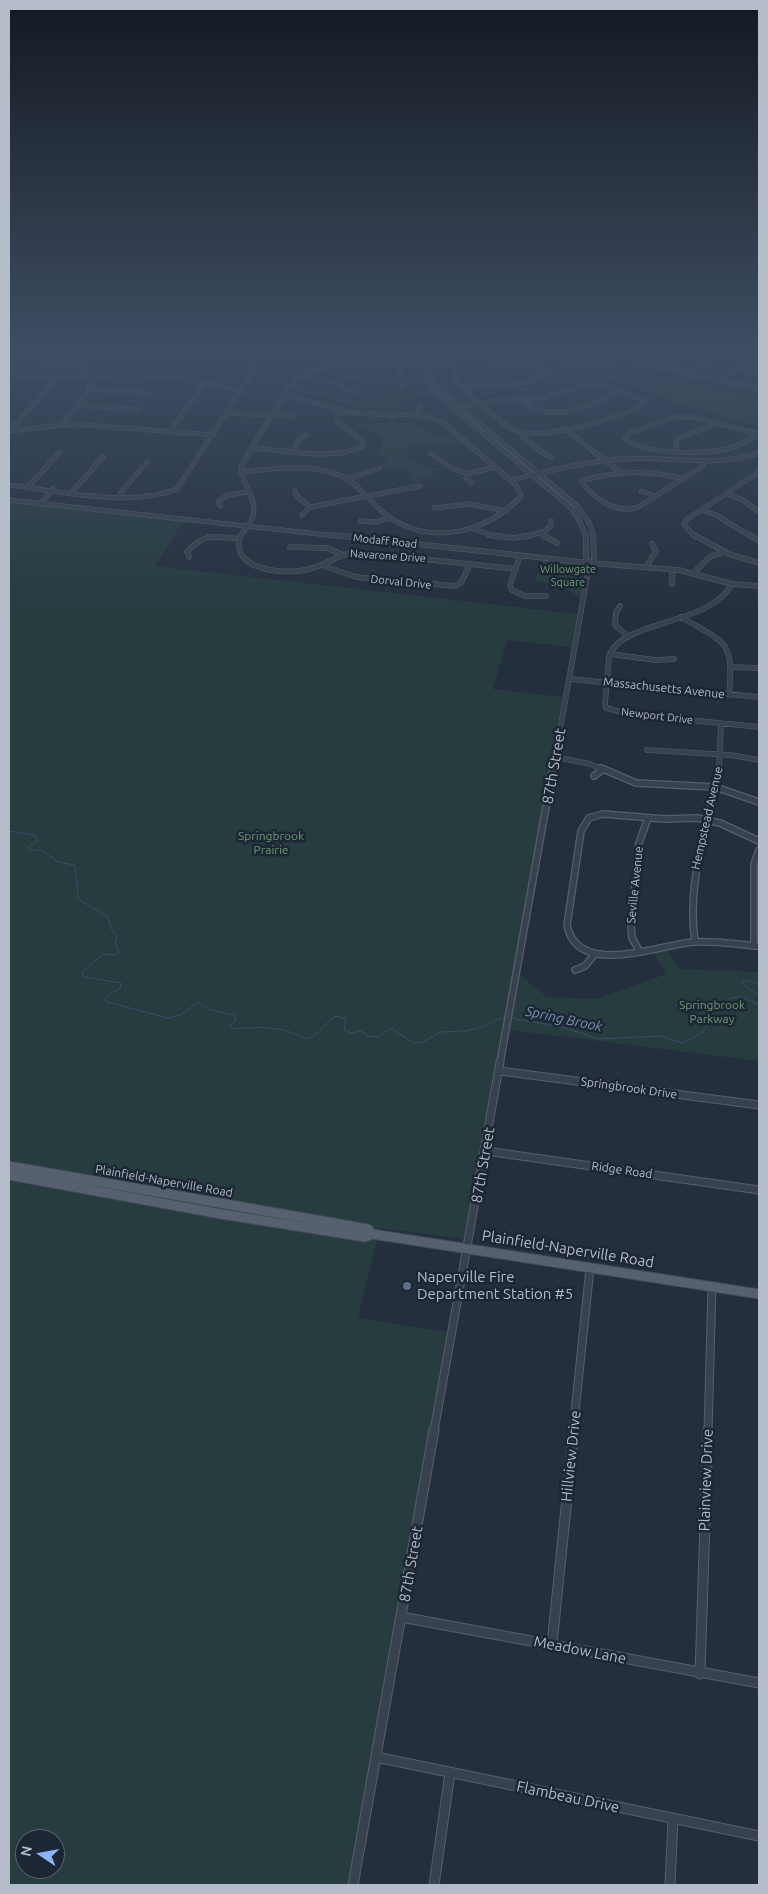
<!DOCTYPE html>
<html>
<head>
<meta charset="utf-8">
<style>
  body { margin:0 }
  #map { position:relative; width:768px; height:1894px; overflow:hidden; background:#242f3e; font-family:Ubuntu,sans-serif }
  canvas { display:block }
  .frame { position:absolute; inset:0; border:10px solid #b4bcc9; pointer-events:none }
  .north { position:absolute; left:15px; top:1829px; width:50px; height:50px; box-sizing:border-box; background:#1d2633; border:1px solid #59626f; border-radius:50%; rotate:282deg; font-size:14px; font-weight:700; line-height:20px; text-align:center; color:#b4bcc9 }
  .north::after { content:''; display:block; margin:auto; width:18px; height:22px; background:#8ab4f8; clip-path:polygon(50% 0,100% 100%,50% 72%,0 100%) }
</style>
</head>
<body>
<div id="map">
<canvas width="768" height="1894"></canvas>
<div class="frame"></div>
<div class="north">N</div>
</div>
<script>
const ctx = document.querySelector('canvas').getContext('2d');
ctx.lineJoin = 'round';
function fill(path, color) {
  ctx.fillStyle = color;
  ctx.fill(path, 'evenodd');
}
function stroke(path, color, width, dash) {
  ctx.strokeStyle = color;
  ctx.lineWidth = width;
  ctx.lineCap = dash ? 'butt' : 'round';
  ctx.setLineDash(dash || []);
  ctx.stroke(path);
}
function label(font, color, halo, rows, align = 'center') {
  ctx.font = font + ' Ubuntu,sans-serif';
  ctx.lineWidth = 5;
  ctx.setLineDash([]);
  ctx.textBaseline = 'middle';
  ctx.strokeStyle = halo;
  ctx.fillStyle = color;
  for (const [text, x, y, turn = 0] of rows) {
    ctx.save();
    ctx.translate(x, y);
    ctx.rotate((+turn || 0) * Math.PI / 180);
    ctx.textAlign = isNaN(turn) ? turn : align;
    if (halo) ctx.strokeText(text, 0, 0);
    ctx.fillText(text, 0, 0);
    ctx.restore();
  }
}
fill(new Path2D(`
  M9 350H82L74 364 49 367 36 363 9 362Z
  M499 350H601L604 361 649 375 759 397V426L682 405 631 385 621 390 616 389 625 384 559 364 521 356 513 360 506 359 514 354Z
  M377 360H383L381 382 378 387 385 396 418 393 429 387 437 397 427 396 395 400 396 423C412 423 424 425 436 436L452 433 465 443C446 447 428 444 409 447L407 456 429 469 447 467 430 472 434 474 428 478 417 477 420 481 413 483 407 469H390L382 465 388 459 377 455 383 444 382 438 361 424 389 423 390 406 362 407 290 389 292 385C301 387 310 388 319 390 340 396 357 408 378 396L373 391H360L374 390 371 385 378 378 373 370 377 365Z
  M9 502 183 521 155 566 578 614 572 647 507 640 493 689 563 697 464 1239 380 1228 358 1318 448 1332 352 1885H9ZM25 1839H55V1869H25Z
  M543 559 583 564 580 597 557 584 535 581Z
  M666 948 679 969 759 972V1061L510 1030 520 975 547 997 597 999 666 974 653 952Z`), '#263c3f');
stroke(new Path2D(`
  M519 354 525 350
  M480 393C522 391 561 386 599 367V361L582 350
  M9 831 35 835 38 841 28 847V850H42L58 862 75 865 78 899 108 917 112 930 117 936 115 942 119 952 115 955 103 954 82 972 84 977 121 983 120 988 105 997 107 1002 168 1018 181 1015 198 1002 210 1010 234 1015 236 1020 230 1025 233 1029C260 1027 281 1025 305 1039 320 1036 324 1022 337 1016L346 1019 344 1030 351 1033 361 1031 368 1036 378 1037 391 1028 412 1042 421 1043 440 1032 466 1031 486 1026 497 1019 507 1018
  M759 984 747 980 742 983 759 996
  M511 1018 566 1028 599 1039 660 1036 683 1043 703 1032 710 1020 703 1012 704 1009H727L730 998 743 997 759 1005`), '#394c67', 1);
const minorFar4 = new Path2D(`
  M320 350 337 364
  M429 350 424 369 430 388 571 508 579 520 586 537
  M435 350 429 367 436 387 577 506 589 522 594 537
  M673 350 670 357 674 369 682 373 759 389
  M462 351 480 353 547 371V374C521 389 490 385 461 387 454 378 452 370 453 359Z
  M292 358 323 354
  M631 359 657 368 674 369
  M492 368 507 360
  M737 368 759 374
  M9 373C47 384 82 375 120 374 161 373 203 381 242 391
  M685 374 723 350
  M297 378 335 382 357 377
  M338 382 343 388 355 392
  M719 382 724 376 759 354
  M588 385 607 387 646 401C627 418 545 439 520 432 504 427 492 413 479 403L543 397Z
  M401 387 404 383 400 369 402 360
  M461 387 479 403
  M89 389 151 394
  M520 398C547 427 590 406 620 391
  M77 405 139 410
  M452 408 479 403
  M227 413 294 416
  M416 415 421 405
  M63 425C68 412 85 402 89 389 95 370 69 372 86 350
  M566 430 620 472
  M9 431 73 424 214 435
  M9 431 56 380
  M170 431 201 388 208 383
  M524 432 523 437 540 451 551 457
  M757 434C750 439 742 445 733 447 708 455 644 456 624 438L629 433 675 417H694L759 434
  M253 448C287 450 329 461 362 447L363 442 337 421V415L342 410
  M676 450 677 439 717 423
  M293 451 299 439 306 435
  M431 454 452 468 468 474
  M241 472C273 469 308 463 339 475 358 482 369 502 385 514 427 547 487 534 521 496L516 485 445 424C415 408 382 418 350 412 327 408 306 398 283 395
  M348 479 380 468
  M683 479C648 469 616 471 581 481 594 498 609 510 632 509L640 506 703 466V462
  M510 480C547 472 584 461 623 459 669 456 713 468 759 453
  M471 483 466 478 468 474 495 467
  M9 485C60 491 128 508 177 489L256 367C237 347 198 352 173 350
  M28 487 59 453
  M73 491 103 457
  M295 491 297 496 310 507
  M641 491 656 496
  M726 493 743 500 759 512
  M118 496 147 462
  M9 500 346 537
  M40 504 53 489
  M220 506 218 502 227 495 248 492
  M434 508 470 504 506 511
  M701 510 716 515 752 537
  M302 515 310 507 420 486
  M360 521 375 522 390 518
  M474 529 497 537
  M539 532 545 537
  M208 537H222
  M240 537C244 530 251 524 253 516 258 499 241 483 241 466L289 386 304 373 364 360 452 362
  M526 537 545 531 551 526V521
  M695 537 684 524 686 520 759 472`);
const minorFar3 = new Path2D(`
  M241 535C237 543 238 550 243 557 258 573 293 574 313 568 328 563 340 554 356 552L516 569
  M334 535 590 563 679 570 732 584 759 586
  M489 535 514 538 532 535
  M543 535 557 543
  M586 535V560L590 563
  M694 535 729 554 759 563
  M750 535 759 541
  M290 547 327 548 341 554
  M520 555 510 585 512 590 525 596H546
  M189 557 187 552C202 533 218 536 240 539
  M321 565 356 577 454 586 461 583 470 564
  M646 567 656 551 652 544
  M672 569V584
  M693 573 711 556 723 553
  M732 584C709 627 620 619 609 657L605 704 606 708 629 714 759 727
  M620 606 616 612 615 625 629 637
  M681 617C726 644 734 639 729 695
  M610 654 655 660 674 659
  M730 667 759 668
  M570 679 759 697
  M647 750 731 755 759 760
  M556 757 590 764 604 770
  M553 770 587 577 590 563 594 560 593 535
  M719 770 721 723`);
const minorFar2 = new Path2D(`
  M601 768 636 783 715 787 759 802
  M594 776 602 770
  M759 841 720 823 697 818 665 819 603 814 589 818 581 831 567 925C577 979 661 944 694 942 715 940 737 945 759 946
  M695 942C686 881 708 827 719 768
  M754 946V864L759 850
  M640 952 632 938 631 925 639 843 648 818
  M575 970 585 966 595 954
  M500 1063 553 768`);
const minorFar1 = new Path2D(`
  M500 1071 759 1105
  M486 1151 759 1190
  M434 1431 500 1062
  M573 1431 590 1268
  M708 1431 712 1287`);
const minor = new Path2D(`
  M401 1617 759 1683
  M552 1644 574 1430
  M700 1674 708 1430
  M376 1757 759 1836
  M353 1885 434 1430
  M434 1885 450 1773
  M670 1885 673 1819`);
const major = new Path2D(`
  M9 1166 368 1229 372 1234
  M9 1175 221 1214 365 1237 372 1234 759 1294`);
stroke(minorFar4, '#565f6c', 5);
stroke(minorFar3, '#565f6c', 5.5);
stroke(minorFar2, '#565f6c', 8);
stroke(minorFar1, '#565f6c', 9);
stroke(minor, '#565f6c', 11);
stroke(major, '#414a57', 11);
stroke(minorFar4, '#38414e', 4);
stroke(minorFar3, '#38414e', 4.5);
stroke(minorFar2, '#38414e', 5.5);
stroke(minorFar1, '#38414e', 7);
stroke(minor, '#38414e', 9);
stroke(major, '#56606e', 9);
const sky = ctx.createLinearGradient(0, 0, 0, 616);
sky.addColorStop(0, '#141a22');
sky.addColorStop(0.57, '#3f4d63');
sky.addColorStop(1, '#3f4d6300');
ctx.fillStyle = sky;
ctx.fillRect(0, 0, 768, 616);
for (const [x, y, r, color] of [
  [407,1286,5,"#5c6f8a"]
]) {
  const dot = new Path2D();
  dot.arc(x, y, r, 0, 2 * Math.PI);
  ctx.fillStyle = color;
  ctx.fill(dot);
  stroke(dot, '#1d2633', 2);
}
label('11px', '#b4bcc9', '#1d2633', [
  ["Modaff Road",385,541,6],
  ["Navarone Drive",388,556,4],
  ["Dorval Drive",401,582,6],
  ["Newport Drive",657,716,7]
]);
label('11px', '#6b9a76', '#1d2633', [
  ["Willowgate",568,569],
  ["Square",568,582]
]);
label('12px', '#b4bcc9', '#1d2633', [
  ["Massachusetts Avenue",664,688,6],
  ["Hempstead Avenue",707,818,-77],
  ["Seville Avenue",635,885,-84],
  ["Springbrook Drive",629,1088,8],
  ["Ridge Road",622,1170,8],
  ["Plainfield-Naperville Road",164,1181,10]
]);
label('12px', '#6b9a76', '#1d2633', [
  ["Springbrook",271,836],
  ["Prairie",271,850],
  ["Springbrook",712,1005],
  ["Parkway",712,1019]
]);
label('italic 14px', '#7c92b1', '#1d2633', [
  ["Spring Brook",564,1019,12]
]);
label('15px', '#b4bcc9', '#1d2633', [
  ["87th Street",554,766,-80],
  ["87th Street",483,1165,-80],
  ["Plainfield-Naperville Road",568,1249,9],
  ["Hillview Drive",571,1456,-84],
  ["Plainview Drive",706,1480,-88],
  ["87th Street",411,1564,-80],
  ["Meadow Lane",580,1650,11],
  ["Flambeau Drive",568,1797,12]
]);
label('15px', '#b4bcc9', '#1d2633', [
  ["Naperville Fire",417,1277],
  ["Department Station #5",417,1294]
], 'left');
</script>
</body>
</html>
